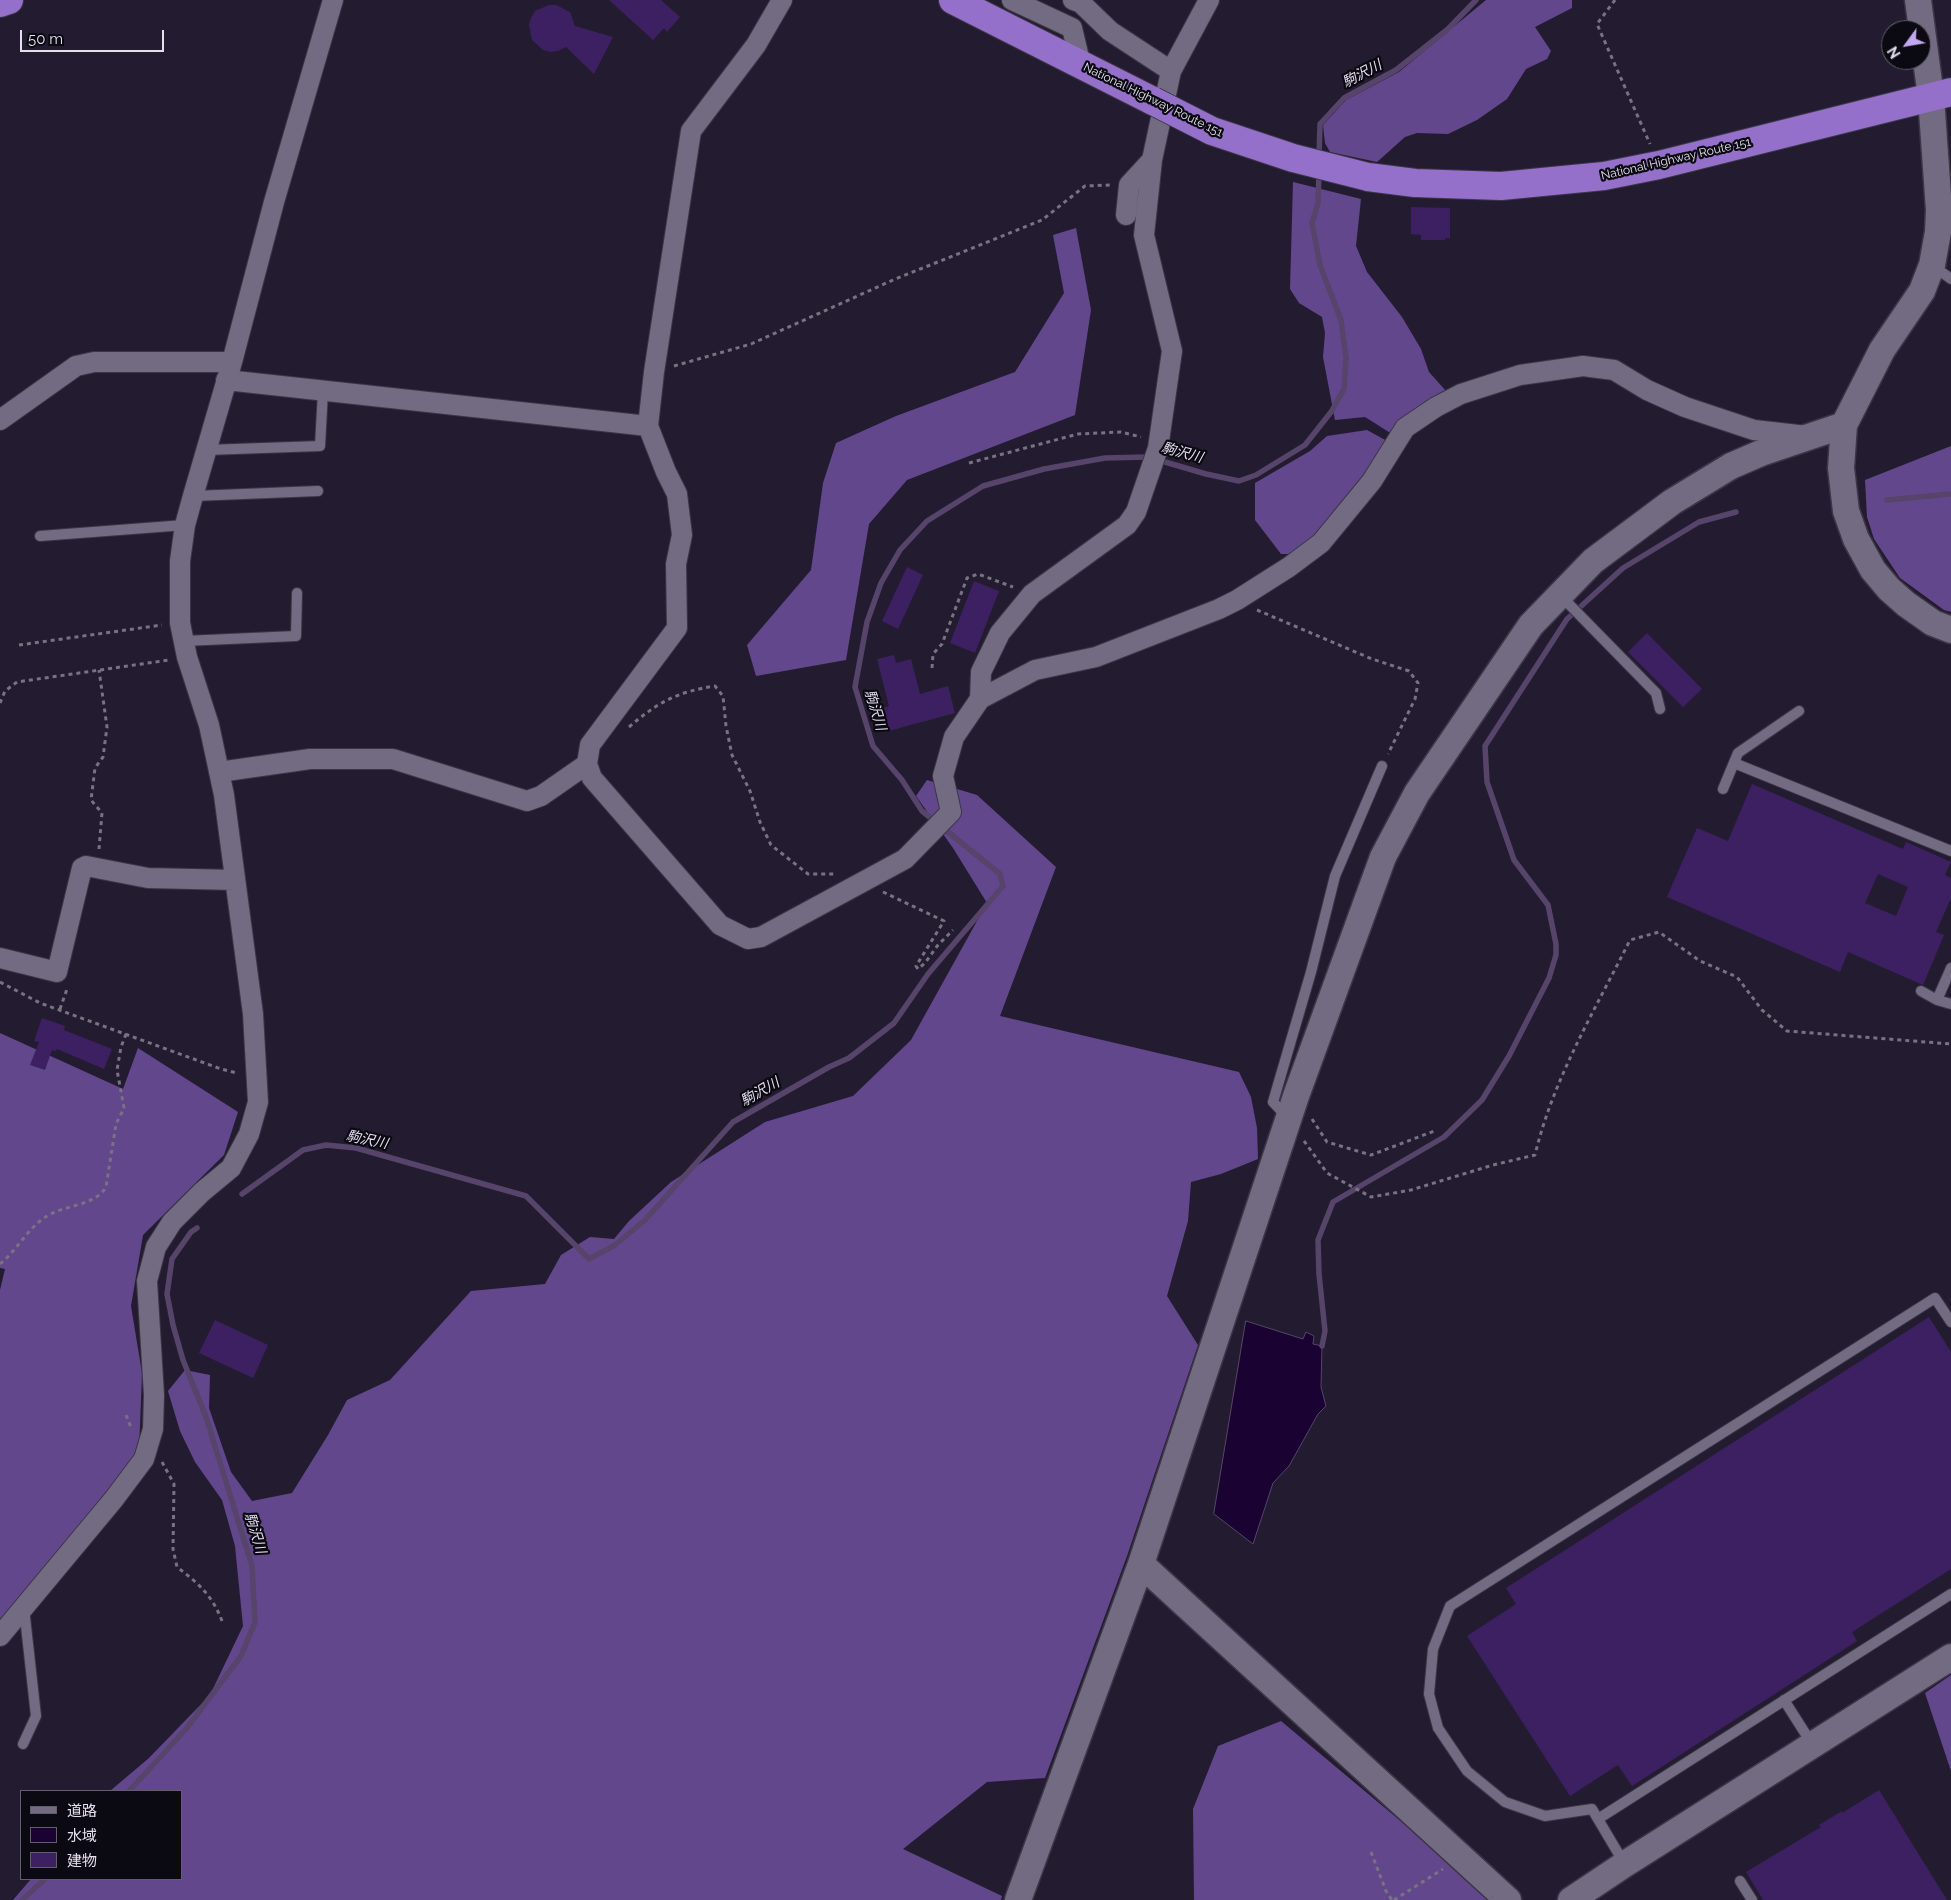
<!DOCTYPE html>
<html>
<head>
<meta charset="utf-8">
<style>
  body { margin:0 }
  #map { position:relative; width:1951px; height:1900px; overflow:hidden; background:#231c30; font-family:Raleway,"Noto Sans JP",sans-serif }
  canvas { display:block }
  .legend { position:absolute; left:20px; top:1790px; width:162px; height:90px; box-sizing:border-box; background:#0b0911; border:1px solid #615f69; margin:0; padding:6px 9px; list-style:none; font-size:15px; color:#e3dfec }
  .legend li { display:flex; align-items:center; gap:10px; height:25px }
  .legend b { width:25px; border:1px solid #615f69 }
  .north { position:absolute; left:1881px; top:20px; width:50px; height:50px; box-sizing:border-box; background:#0b0911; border:1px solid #615f69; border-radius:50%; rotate:238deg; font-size:14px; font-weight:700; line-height:20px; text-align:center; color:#e3dfec }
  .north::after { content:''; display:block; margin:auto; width:18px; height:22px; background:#c2a7f2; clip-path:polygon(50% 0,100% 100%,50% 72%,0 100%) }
  .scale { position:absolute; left:20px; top:30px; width:144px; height:22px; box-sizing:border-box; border:2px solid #e3dfec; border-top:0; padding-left:6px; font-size:15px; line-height:18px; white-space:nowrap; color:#e3dfec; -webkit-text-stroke:4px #0b0911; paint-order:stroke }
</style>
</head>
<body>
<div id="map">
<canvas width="1951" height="1900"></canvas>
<ul class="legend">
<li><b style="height:6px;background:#736b82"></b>道路</li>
<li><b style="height:14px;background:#1a0233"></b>水域</li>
<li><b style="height:14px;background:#3d2062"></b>建物</li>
</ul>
<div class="north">N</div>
<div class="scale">50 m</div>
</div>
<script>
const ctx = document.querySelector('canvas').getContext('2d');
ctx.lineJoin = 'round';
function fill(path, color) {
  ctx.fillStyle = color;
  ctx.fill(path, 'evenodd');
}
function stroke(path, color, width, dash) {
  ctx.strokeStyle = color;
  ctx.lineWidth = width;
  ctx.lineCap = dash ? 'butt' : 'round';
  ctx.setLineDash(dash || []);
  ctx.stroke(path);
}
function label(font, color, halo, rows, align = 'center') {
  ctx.font = font + ' Raleway,"Noto Sans JP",sans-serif';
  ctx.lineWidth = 4.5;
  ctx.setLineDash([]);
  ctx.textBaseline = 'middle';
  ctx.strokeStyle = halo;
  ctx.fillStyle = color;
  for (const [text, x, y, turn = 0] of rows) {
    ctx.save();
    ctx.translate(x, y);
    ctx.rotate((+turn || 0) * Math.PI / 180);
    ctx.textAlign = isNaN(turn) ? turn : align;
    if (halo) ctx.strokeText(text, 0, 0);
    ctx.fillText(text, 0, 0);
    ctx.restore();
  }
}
fill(new Path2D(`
  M1486 0H1572V8L1535 27 1551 51 1547 59 1526 69 1507 99 1477 120 1448 134 1417 133 1405 137 1377 162 1330 152 1325 143 1323 125 1346 100 1399 72Z
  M1293 182 1361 199 1356 246 1367 272 1402 317 1421 349 1429 372 1446 391 1392 434 1365 417 1335 420 1323 357 1325 333 1322 317 1299 303 1290 289Z
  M1076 228 1091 310 1075 415 907 480 869 524 846 660 756 676 747 645 811 570 823 483 836 443 896 416 1015 372 1064 293 1053 235Z
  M1367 430 1387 441 1340 517 1296 554H1281L1255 520V483L1310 451 1327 436Z
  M1951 446V612L1944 610 1900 578 1874 539 1867 517 1865 480Z
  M927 780 977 795 1056 867 1000 1016 1239 1072 1251 1097 1257 1128 1258 1159 1221 1174 1191 1182 1188 1221 1167 1296 1198 1345 1127 1556 1045 1778 987 1782 903 1849 1002 1896 1001 1900H13L31 1879H181V1791H110L149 1758 210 1695 243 1626 235 1546 222 1500 195 1462 180 1431 168 1391 185 1370 210 1375 209 1408 231 1472 252 1501 292 1493 328 1435 347 1400 390 1380 471 1291 545 1284 561 1255 590 1237 614 1239 629 1221 671 1182 765 1122 853 1096 911 1040 987 903 953 848 916 796Z
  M0 1033 123 1089 138 1048 238 1112 224 1155 143 1235 131 1306 142 1373 139 1451 0 1623V1290L5 1269 0 1268Z
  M1951 1675V1771L1925 1693Z
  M1281 1721 1495 1900H1194L1193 1809 1218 1746Z`), '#63478c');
const water = new Path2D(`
  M1246 1321 1303 1339 1306 1332 1314 1336 1313 1344 1322 1346 1321 1387 1326 1406 1318 1414 1289 1466 1273 1483 1253 1544 1214 1514Z`);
fill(water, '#1a0233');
stroke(water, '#56446a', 1);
stroke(new Path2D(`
  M1319 156 1320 124 1344 98 1396 70 1448 29 1476 0
  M1887 500 1951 494
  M242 1194 303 1150 326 1145 356 1148 526 1196 589 1259 615 1245 645 1220 733 1122 829 1067 849 1058 894 1023 928 974 1003 886 1000 874 922 811 902 780 873 746 855 687 867 622 881 583 900 550 927 521 983 486 1044 469 1105 458 1148 457 1206 474 1239 481 1256 475 1305 445 1331 412 1344 389 1346 358 1341 320 1320 265 1312 223 1318 203 1319 173
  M1322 1346 1325 1331 1319 1274 1318 1240 1333 1202 1444 1137 1482 1100 1509 1056 1549 978 1556 955V944L1548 905 1514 860 1487 782 1485 746 1567 619 1623 568 1699 522 1736 512
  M129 1791 186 1729 241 1656 255 1622 252 1566 206 1417 183 1360 173 1325 167 1294 172 1259 191 1232 197 1228
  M22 1900 45 1879`), '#56446a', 5.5);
fill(new Path2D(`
  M609 0H661L680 17 667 32 664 28 653 40Z
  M549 5H556L570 12 575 26 613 37 594 74 566 47 558 51 551 52 543 50 532 40 529 25 531 18 535 11Z
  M1411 207 1450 208V238H1445V240H1421V235L1411 234Z
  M907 567 923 575 898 629 882 621Z
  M974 581 999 591 975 653 950 643Z
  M1647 633 1702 689 1683 707 1628 652Z
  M894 655 896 663 911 659 920 694 948 686 955 713 885 732 879 709 889 706 877 659Z
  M1752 784 1903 849 1906 842 1951 862 1945 875 1951 878V898L1936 932 1944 935 1923 985 1848 952 1840 972 1667 897 1697 828 1728 841ZM1878 874 1908 887 1896 916 1865 903Z
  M42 1018 65 1026 64 1030 112 1049 104 1069 57 1049 56 1051 52 1050 45 1070 30 1065 39 1042 34 1041Z
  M1929 1317 1951 1352V1569L1852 1632 1857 1641 1632 1786 1618 1765 1570 1796 1467 1636 1516 1604 1506 1588Z
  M215 1320 268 1345 253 1378 199 1353Z
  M1879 1790 1947 1900H1763L1746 1872 1821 1827 1819 1825 1842 1811V1813Z`), '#3d2062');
const service = new Path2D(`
  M1933 266 1951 279
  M206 450 320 446 323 391
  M193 496 318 491
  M40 536 185 525
  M1560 595 1656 693 1660 709
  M184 641 296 636 297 593
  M1734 763 1951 851
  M1723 789 1738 753 1799 711
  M1921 991 1937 1000 1951 1004
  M1937 1000 1951 968
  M1287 1117 1273 1102 1311 972 1335 876 1382 766
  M1784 1700 1812 1744
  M23 1744 36 1716 24 1608
  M1598 1819 1951 1594
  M1624 1863 1592 1809 1545 1816 1505 1802 1467 1771 1438 1728 1429 1694 1433 1649 1450 1606 1935 1298 1951 1322
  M1740 1881 1752 1900`);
const minor = new Path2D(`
  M1012 0 1072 28 1081 66
  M1073 0 1081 3 1110 31 1171 71
  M1126 215 1129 185 1152 160
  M226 380 648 426 666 472 677 494 682 535 676 564 677 628 590 745 587 764 592 778 720 925 748 939 761 937 905 859 951 812 943 776 954 737 980 699 1035 670 1096 657 1219 609 1237 600 1289 567 1321 543 1372 481 1405 428 1436 407 1461 394 1520 375 1583 366 1614 370 1647 390 1685 407 1754 430 1807 436
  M0 420 76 366 94 362H232
  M648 426 654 372 691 131 756 45 782 0
  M980 699 981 672 1000 633 1032 594 1127 525 1136 512 1158 448 1172 351 1144 235 1152 160 1171 71 1209 0
  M219 772 310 759H393L527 801 541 796 587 764
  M0 958 57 972 82 868 86 866 148 878 235 880
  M0 1636 114 1499 144 1459 153 1429 154 1395 147 1281 156 1247 172 1222 202 1192 231 1168 249 1134 258 1102 253 1014 224 795 209 725 187 657 180 623V561L185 525 193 496 232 362 274 202 333 0`);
const tertiary = new Path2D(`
  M1918 0 1931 97 1939 210 1938 232 1932 265 1922 291 1882 350 1844 425 1841 468 1846 511 1856 539 1873 570 1889 589 1906 604 1933 623 1951 630
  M1141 1564 1508 1900
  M1018 1900 1141 1564 1296 1096 1383 857 1417 793 1531 625 1593 561 1672 502 1731 466 1761 453 1844 425
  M1571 1900 1625 1864 1951 1657`);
const trunk = new Path2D(`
  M953 0 1153 101
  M0 3 9 0
  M1368 177 1415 183 1501 186 1604 176 1659 165 1951 92`);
stroke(service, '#3c3646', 12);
stroke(minor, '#3c3646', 22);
stroke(tertiary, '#3c3646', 29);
stroke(trunk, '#3c3646', 30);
stroke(new Path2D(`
  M1615 0 1597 24 1650 144
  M674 366 751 344 893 280 1042 220 1085 186 1110 185
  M969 463 1078 434 1121 432 1141 437
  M1257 610 1372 659 1409 671 1418 683 1415 699 1388 754
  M19 645 162 625
  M932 668 933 654 942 644 967 578 978 574 1013 587
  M0 703 5 691 17 682 169 660
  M629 727C658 702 677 692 715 686L723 696 726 726 732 755 750 791 760 822 771 845 808 874H836
  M99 849 102 813 91 800 95 768 103 757 107 727 99 670
  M883 892 944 921 916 966 918 969 925 963 938 945 953 930
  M0 982 40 1003 221 1069 237 1073
  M60 1009 67 989
  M1312 1119 1327 1142 1371 1155 1437 1130
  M1304 1141 1327 1173 1371 1197 1411 1190 1493 1165 1535 1155C1553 1079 1595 1010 1630 940L1659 932 1700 961 1737 977 1762 1010 1787 1031 1951 1044
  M0 1264C20 1248 30 1222 55 1212 71 1205 96 1204 106 1187L116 1124 124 1108 117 1070 121 1047 126 1034
  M126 1415 132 1430
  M162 1462 174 1484 173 1549 177 1567C199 1584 212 1595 222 1621
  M1371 1852 1386 1891 1392 1900
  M1394 1900 1443 1869`), '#787283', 3, [4, 4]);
stroke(service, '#736b82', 10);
stroke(minor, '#736b82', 20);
stroke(tertiary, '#736b82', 26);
stroke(trunk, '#9470ca', 28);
const trunkBridge = new Path2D(`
  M1153 101 1212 131 1293 158 1368 177`);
stroke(trunkBridge, '#3c3646', 30, []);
stroke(trunkBridge, '#9470ca', 28);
label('12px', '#e3dfec', '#0b0911', [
  ["National Highway Route 151",1153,100,26],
  ["National Highway Route 151",1676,159,-13]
]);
label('italic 14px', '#e3dcf0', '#0b0911', [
  ["駒沢川",1362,74,-28],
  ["駒沢川",1182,453,15],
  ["駒沢川",875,710,73],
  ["駒沢川",760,1092,-30],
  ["駒沢川",367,1140,12],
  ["駒沢川",255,1533,73]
]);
</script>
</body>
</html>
